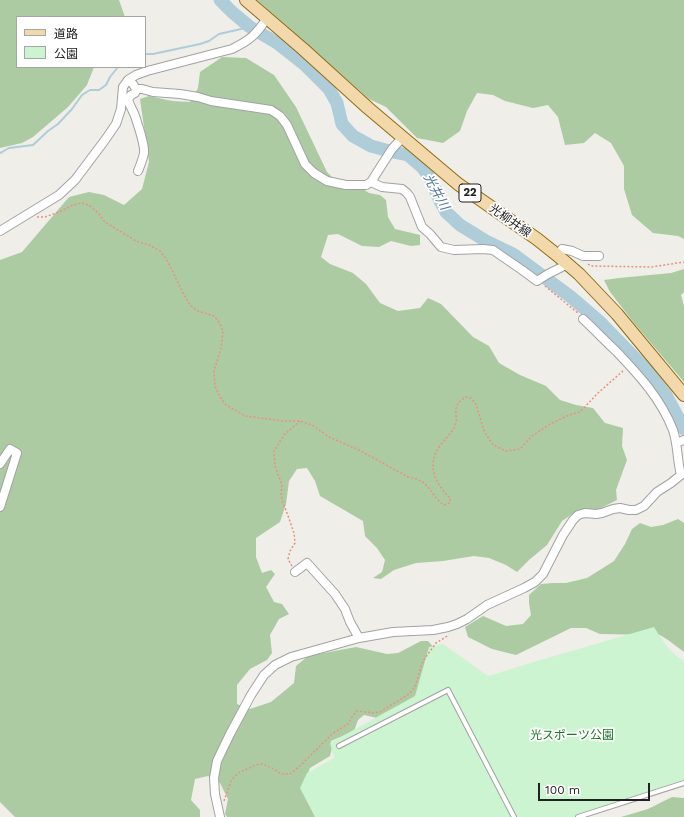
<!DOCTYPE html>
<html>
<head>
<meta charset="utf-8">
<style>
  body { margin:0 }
  #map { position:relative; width:684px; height:817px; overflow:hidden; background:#f0eee9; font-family:"Work Sans","Noto Sans JP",sans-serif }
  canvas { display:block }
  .legend { position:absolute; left:16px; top:16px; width:130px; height:52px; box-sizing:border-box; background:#fff; border:1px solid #a6a6a6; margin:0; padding:5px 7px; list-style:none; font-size:12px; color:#212121 }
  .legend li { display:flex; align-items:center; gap:8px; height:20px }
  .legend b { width:20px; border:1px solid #a6a6a6 }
  .scale { position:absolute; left:538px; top:783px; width:112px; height:18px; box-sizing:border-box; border:2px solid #212121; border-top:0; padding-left:5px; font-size:12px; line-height:14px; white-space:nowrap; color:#212121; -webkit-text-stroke:3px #fff; paint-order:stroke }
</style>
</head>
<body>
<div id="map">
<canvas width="684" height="817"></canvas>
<ul class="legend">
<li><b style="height:5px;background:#f3d8ac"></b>道路</li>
<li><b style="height:11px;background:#ccf4d1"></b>公園</li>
</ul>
<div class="scale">100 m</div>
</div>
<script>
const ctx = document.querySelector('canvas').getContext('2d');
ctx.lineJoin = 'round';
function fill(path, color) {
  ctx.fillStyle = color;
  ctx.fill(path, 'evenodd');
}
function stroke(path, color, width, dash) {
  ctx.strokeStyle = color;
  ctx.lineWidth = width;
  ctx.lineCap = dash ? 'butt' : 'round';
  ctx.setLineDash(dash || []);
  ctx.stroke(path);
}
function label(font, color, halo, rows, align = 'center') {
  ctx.font = font + ' "Work Sans","Noto Sans JP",sans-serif';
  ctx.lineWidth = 3.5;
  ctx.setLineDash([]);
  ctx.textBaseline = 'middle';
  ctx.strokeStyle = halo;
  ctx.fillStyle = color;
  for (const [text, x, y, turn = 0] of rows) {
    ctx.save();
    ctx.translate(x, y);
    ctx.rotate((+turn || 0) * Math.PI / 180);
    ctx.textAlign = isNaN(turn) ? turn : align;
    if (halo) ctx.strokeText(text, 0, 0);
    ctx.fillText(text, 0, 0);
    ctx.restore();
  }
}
fill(new Path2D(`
  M0 0H119L125 17H17V67H94L87 85 68 107 33 137 22 143 0 148Z
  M257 0H684V239L678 236 653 233 632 215 624 189V166L611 143 595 133 584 143 565 145 558 117 548 105 533 108 505 101 493 95 477 93 467 111 460 131 443 143 417 138 386 107 369 99 325 60Z
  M222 57 246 58 274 75 296 107 327 172 342 187 363 189 369 193 380 195 386 200 388 217 395 229 420 235V245L411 246 391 241 379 247 362 246 338 234 328 235 321 257 330 264 353 273 366 284 380 303 398 311 420 308 428 298 441 304 473 337 489 346 499 363 520 375 546 386 560 400 576 405 593 408 605 423 623 428 622 446 627 460 616 490 617 500 599 509 578 510 562 521 547 545 529 560 517 572 506 565 489 558 474 556 443 561 416 563 394 570 381 579 373 578 382 572 385 560 377 548 365 536 363 521 320 496 315 481 307 468 297 469 289 481 286 504 280 522 256 538V557L262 573 271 570 275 574 266 587 274 602 282 604 289 614 279 619 270 635 272 653 267 660 250 669 237 685V704L250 709 271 702 294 683 296 666 308 656 356 647 387 654 398 653 421 641H428L438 652 424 693 377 718 364 715 358 720 354 731 331 741 332 748 330 756 310 768 303 785 317 817H227L225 814 228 799 220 783 208 776 195 779 191 800 200 810V817H15L0 802V260L22 252 69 197 89 192 104 195 124 205 142 189 149 162 140 99 149 96 172 101 190 102 198 88 200 72Z
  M684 269V292L681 295 684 306V382L634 323 610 292 604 280 619 278 671 273Z
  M678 519 684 523V652L668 640 660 635 600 634 586 628H571L516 655 492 649 468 637 465 627 483 616 506 626 523 624 531 615 529 603V595L541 584 553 583H566L587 578 614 561 625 544 632 529 640 523 651 527 663 525Z
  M672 797 684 798V817H621L648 809Z`), '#accba2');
fill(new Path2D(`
  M654 627C662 640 670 653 684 661V779L681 786 585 817H315L300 788 307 773 334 758 330 743 415 696 429 647 443 644 488 676 537 661Z`), '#ccf4d1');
stroke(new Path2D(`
  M145 54H153L200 44 209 41 219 34 250 27
  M0 153 2 152 9 148 33 145 48 131 58 124 72 109 82 95 90 90H99L106 85 110 77 118 67`), '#aecdd9', 2);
stroke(new Path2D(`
  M220 0 232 12 250 27 277 43 305 65 329 89 337 103 342 124 353 136 371 146 393 152 408 155 422 167 430 178 439 199 446 212 460 225 486 241 513 254 571 297 600 322 644 367 666 395 684 429`), '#aecdd9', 13);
const service = new Path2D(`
  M339 746 448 690 514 817
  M578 817 684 783`);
const minor = new Path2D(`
  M128 80 133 84 136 89 135 93 131 95 128 99C129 105 133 110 135 116 138 125 145 145 144 153 143 159 140 166 138 171
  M136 89H142L153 92 180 94 198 97 211 101 271 110 280 116 287 125 305 164 314 173 327 181 346 185H366L371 182 392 149 403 137
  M371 182 382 187 402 189 407 193 410 197 422 227 430 234 441 247 454 250 483 249 493 250 522 270 537 281 548 274 562 267 566 262
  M0 231 59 195 75 180 105 140 116 124 121 109 123 87 128 80 136 75 147 71 232 49C250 40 256 35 267 18
  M557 255 562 249 572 251 583 256H599
  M676 443 684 440
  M0 464 10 449 17 453 0 507
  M295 572 307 563 335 594 345 609 350 622 359 638
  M220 817 215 794 214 778 217 761 230 734 251 695 264 675 275 665 291 657 359 638 393 632 433 630 448 627 457 624 467 619 487 605 524 588 535 582 543 574 563 535 573 520 578 515 585 513 596 514 602 513 613 509 620 508 629 510H636L644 506 657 492 671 483 681 475C677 460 678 445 673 430 661 399 639 375 616 351 605 341 595 330 583 319`);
const primary = new Path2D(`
  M246 0 303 49 368 108 458 184 537 239 557 255 579 274 617 314 684 395`);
stroke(service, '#a2a2a2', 6);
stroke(minor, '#a2a2a2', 10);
stroke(primary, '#8d6c11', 14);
stroke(new Path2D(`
  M37 217H45L59 212 73 205 82 203 89 205 97 212 105 222 136 241 149 245 160 251 167 260 184 295 191 306 198 311 214 316 219 322 223 331 221 348 214 371 215 386 220 397 226 405 245 416 283 421H300L312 425 329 437 359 450 408 477C432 481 428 494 444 505L450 503V498C435 484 426 464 440 446 445 438 453 433 456 423 457 420 456 417 456 414 455 405 459 401 466 397L471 398 476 404 484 431 493 445 506 451 520 449 532 436 550 424 569 415 580 412 598 393 624 370
  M588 264 591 266 651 267 684 262
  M545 286 579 314
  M292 566 288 559 290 551 295 543 294 533 281 496 282 485 275 466 274 451 284 435 300 421
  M224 801 231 781 238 773 256 765 262 764 272 768 281 774H290L301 765 332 734 348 724 352 717 357 711 373 713 380 712 409 694 415 687 423 661 436 643 449 635`), '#eb907f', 1.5, [2, 2]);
stroke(service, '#fff', 4);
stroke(minor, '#fff', 8);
stroke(primary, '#f3d8ac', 12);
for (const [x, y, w] of [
  [470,193,22]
]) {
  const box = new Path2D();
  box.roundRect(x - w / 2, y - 9, w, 18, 3);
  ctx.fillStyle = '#fff';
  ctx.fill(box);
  stroke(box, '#212121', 1);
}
label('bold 11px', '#212121', null, [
  ["22",470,193]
]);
label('12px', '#212121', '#fff', [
  ["光柳井線",510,221,35]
]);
label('12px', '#187626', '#fff', [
  ["光スポーツ公園",572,735]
]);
label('italic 13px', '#5475a0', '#fff', [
  ["光井川",436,192,61]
]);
</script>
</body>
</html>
